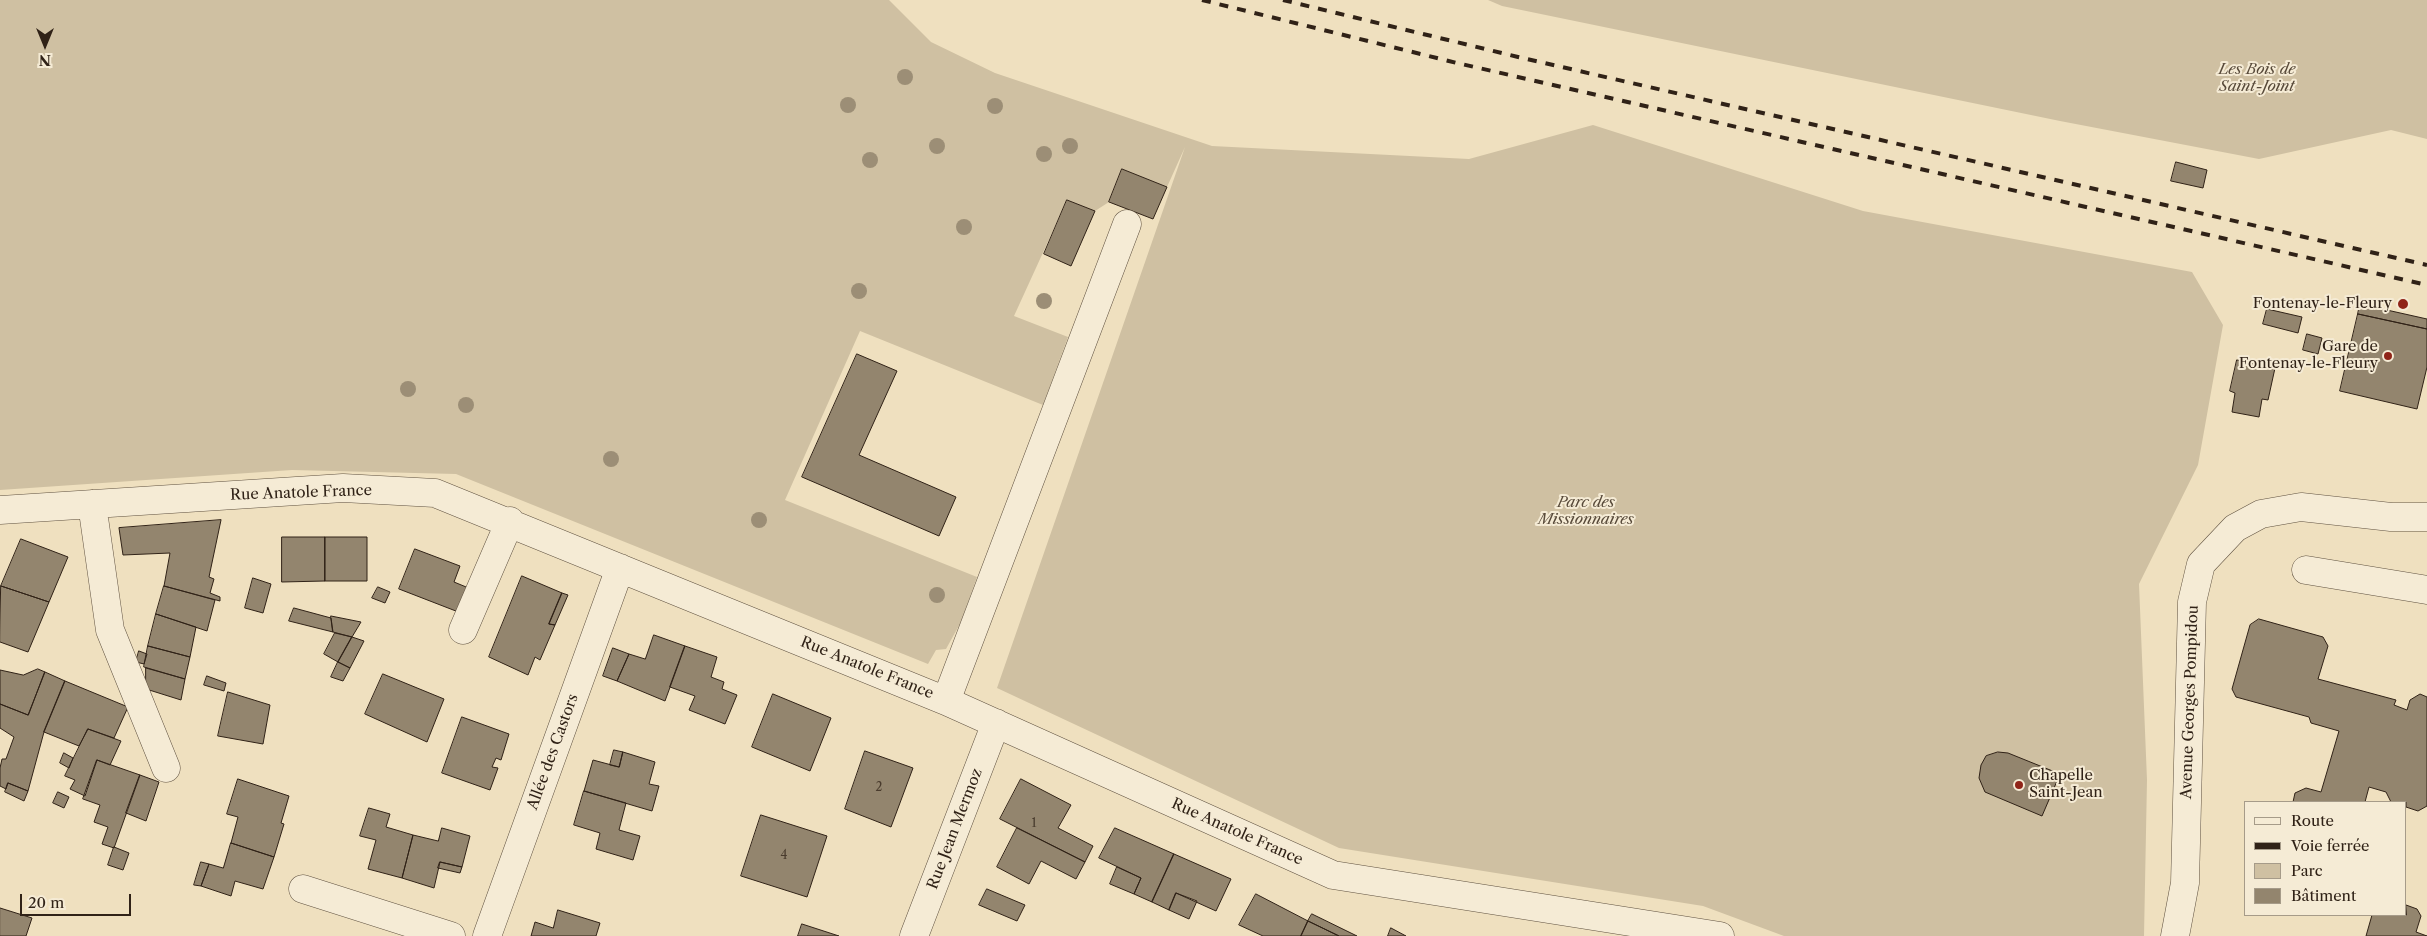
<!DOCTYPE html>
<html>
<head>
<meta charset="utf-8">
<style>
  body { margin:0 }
  #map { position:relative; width:2427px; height:936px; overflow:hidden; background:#efe0bf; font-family:"Libre Caslon Text",serif }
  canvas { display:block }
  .legend { position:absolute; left:2244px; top:801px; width:162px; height:115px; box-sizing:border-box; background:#f5ebd5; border:1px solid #a69b89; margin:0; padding:6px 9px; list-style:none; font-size:15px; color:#302217 }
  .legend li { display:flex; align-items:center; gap:10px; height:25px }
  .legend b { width:25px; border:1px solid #a69b89 }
  .north { position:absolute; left:20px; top:20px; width:50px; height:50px; -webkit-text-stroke:4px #f5ebd5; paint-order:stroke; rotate:180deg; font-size:14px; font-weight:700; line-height:20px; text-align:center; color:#302217 }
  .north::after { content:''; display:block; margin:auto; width:18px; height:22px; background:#302217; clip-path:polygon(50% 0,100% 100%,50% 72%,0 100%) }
  .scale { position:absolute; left:20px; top:894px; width:111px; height:22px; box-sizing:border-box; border:2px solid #302217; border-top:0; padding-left:6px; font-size:15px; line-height:18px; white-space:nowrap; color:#302217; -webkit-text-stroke:4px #f5ebd5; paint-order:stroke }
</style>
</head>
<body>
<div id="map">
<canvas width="2427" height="936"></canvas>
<ul class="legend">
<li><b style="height:6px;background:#f5ebd5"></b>Route</li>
<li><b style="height:6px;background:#302217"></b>Voie ferrée</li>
<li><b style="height:14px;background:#cfc0a2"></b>Parc</li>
<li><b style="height:14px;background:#93856e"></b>Bâtiment</li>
</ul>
<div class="north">N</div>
<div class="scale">20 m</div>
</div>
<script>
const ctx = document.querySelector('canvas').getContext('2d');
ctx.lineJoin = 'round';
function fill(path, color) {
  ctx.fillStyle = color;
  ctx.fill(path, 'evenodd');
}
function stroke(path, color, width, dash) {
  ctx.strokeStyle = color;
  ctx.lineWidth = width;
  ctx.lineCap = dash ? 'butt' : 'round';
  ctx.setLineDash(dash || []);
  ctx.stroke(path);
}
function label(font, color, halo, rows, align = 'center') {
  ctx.font = font + ' "Libre Caslon Text",serif';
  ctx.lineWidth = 4;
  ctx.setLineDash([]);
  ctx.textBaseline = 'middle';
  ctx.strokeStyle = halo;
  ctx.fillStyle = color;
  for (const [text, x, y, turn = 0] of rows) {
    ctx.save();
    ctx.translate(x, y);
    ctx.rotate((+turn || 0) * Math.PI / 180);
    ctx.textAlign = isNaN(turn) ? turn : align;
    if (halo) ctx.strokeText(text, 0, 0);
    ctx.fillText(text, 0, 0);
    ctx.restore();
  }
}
fill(new Path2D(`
  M0 0H889L931 42 995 73 1212 146 1469 159 1593 125 1863 211 2192 272 2223 325 2198 465 2139 584 2147 780 2144 936H1784L1703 906 1339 848 997 688 1185 147 1167 187 1122 169 1109 202 1095 211 1067 200 1014 316 1068 337 1043 405 860 331 785 500 977 577 961 622 946 649 936 650 928 664 456 474 292 470 0 490Z
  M1488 0H2427V139L2391 130 2259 159 2060 121 1502 6Z`), '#cfc0a2');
const building = new Path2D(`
  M2176 162 2207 170 2203 188 2171 181Z
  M1122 169 1167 187 1153 219 1109 202Z
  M1067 200 1095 211 1071 266 1044 254Z
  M2360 304 2427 319V329L2358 314Z
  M2267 309 2302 317 2298 333 2263 324Z
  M2358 314 2427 329V367L2417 409 2340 391Z
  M2307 334 2322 338 2318 354 2303 350Z
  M857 354 897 371 859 455 956 497 939 536 802 477Z
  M2237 360 2275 368 2268 400 2262 399 2259 417 2232 412 2235 393 2230 391Z
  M221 520 209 577 214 579 210 593 220 597V601L164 586 170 553 123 555 119 528Z
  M282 537H325V581L282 582Z
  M325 537H367V581H325Z
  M21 539 68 557 49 602 1 586Z
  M415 549 460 566 454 582 471 589 461 613 399 589Z
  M522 576 562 593 549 624 555 625 540 660 535 657 528 675 489 657Z
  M253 578 271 584 263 613 245 608Z
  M1 586 49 602 28 652 0 642Z
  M164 586 215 600 207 631 156 614Z
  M378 587 390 592 385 603 372 598Z
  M562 593 568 595 555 625 549 624Z
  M294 608 331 618 333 632 289 621Z
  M156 614 196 627 190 657 148 646Z
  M331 616 361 622 352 637 333 632Z
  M2259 619 2323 637 2328 646 2318 679 2396 700 2394 705 2407 710 2410 700 2420 694 2427 697V806L2418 811 2406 807V802H2391L2386 792 2369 787 2365 802H2293L2295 793 2306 788 2321 792 2339 731 2311 723 2309 717 2236 697 2232 689 2250 625Z
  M335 633 352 637 338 662 324 654Z
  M654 635 685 646 665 701 617 681 629 654 645 659Z
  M352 637 364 641 350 668 338 662Z
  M148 646 190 657 185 679 144 667Z
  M685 646 717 657 711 677 724 682 722 689 737 695 725 724 689 710 695 696 670 687Z
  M613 648 629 654 617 681 603 676Z
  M139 651 147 654 144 664 136 662Z
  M338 662 350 668 343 681 331 677Z
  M146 668 185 679 181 700 146 689Z
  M38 669 45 672 28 715 0 704V670L23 675Z
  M45 672 65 681 44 732 28 791 8 783 6 789 0 786V768L2 759H6L14 737 0 728V704L28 715Z
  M383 674 444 699 427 742 365 714Z
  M207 676 226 683 224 691 204 685Z
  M65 681 128 707 114 738 88 729 79 746 44 732Z
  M228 692 270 705 263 744 218 736Z
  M773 694 831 718 810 771 752 747Z
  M462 717 509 734 501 760 496 758 492 767 498 768 490 790 442 773Z
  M88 729 121 741 110 765 97 760 85 796 70 789 75 780 65 776Z
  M614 750 623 752 619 767 610 765Z
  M865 751 913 768 891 827 845 809Z
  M623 752 655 762 649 784 659 786 652 811 584 791 593 760 619 767Z
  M1998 752 2008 753 2060 774 2042 816 1985 792 1979 778 1981 765 1986 756Z
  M64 753 73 758 69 768 60 763Z
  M97 760 140 775 114 848 102 844 108 827 94 822 100 805 83 799Z
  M140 775 159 782 146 821 126 813Z
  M238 779 289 796 281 823 284 824 274 857 231 843 238 817 227 814Z
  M1021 779 1071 805 1058 828 1093 846 1085 862 1000 819Z
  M8 783 28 791 24 801 5 792Z
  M584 791 626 803 619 830 640 836 633 860 596 849 600 833 574 825Z
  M58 792 69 797 64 808 53 803Z
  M369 808 390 814 386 827 413 835 402 878 368 869 376 840 360 836Z
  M761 815 827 836 807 897 741 876Z
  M442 828 470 836 462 867 440 862 434 888 402 878 413 835 438 841Z
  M1017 828 1085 862 1076 879 1041 861 1029 884 997 867Z
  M1115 828 1174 854 1152 902 1134 894 1141 878 1099 858Z
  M231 843 274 857 263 889 235 881 231 896 201 886 209 864 223 868Z
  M114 847 129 853 123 870 108 865Z
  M1174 854 1231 879 1216 911 1176 893 1169 910 1152 902Z
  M201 862 209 864 201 886 194 885Z
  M440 862 462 867 460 873 438 868Z
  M1117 867 1141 878 1134 894 1110 884Z
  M987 889 1025 905 1017 921 979 905Z
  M1176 893 1197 901 1189 919 1169 910Z
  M1256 894 1308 921 1301 936H1263L1239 925Z
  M2406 905 2417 909 2421 916 2416 932 2427 936H2366L2372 915H2406Z
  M0 908 32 918 26 936H0Z
  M558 910 600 923 596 936H531L535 922 553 928Z
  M1312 914 1357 936H1339L1308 921Z
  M1308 921 1339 936H1301Z
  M802 924 839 936H798Z
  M1391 928 1406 936H1388Z`);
fill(building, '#93856e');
stroke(building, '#302217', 1);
const minor = new Path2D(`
  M92 504 110 630 166 768
  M0 510 343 488 435 493 946 701 1333 875 1720 936
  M2306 570 2427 590
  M463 630 510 521
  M946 701 1127 224
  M303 889 451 936
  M487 936 620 568
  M914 936 996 723
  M2175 936 2185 883 2192 602 2201 564 2235 528 2261 514 2301 507 2391 517H2427`);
stroke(minor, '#605241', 29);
stroke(minor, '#f5ebd5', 28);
stroke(new Path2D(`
  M1202 0 1457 63 2427 285
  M1283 0 1518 57 2427 265`), '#302217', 4, [9, 9]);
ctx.fillStyle = '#9c8e76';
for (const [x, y] of [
  [905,77],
  [848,105],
  [995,106],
  [937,146],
  [1070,146],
  [1044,154],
  [870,160],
  [964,227],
  [859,291],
  [1044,301],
  [408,389],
  [466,405],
  [611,459],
  [759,520],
  [937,595]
]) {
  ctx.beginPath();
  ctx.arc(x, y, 8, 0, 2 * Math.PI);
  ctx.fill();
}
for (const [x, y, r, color] of [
  [2403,304,6,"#8f2418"],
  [2388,356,5,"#8f2418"],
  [2019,785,5,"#8f2418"]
]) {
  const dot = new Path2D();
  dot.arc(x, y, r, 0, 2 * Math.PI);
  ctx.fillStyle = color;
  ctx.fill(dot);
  stroke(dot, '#f5ebd5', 2);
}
label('12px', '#493b2d', null, [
  ["2",879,788],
  ["1",1034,824],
  ["4",784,856]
]);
label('italic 15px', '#584a3a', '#f5ebd5', [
  ["Les Bois de",2257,70],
  ["Saint-Joint",2257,87],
  ["Parc des",1586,503],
  ["Missionnaires",1586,520]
]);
label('15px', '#302217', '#f5ebd5', [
  ["Fontenay-le-Fleury",2392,304],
  ["Gare de",2378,347],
  ["Fontenay-le-Fleury",2378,364],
  ["Chapelle",2029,776,"left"],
  ["Saint-Jean",2029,793,"left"]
], 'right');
label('15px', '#302217', '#f5ebd5', [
  ["Rue Anatole France",301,493,-2],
  ["Rue Anatole France",867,668,22],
  ["Avenue Georges Pompidou",2190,702,-88],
  ["Allée des Castors",553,752,-70],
  ["Rue Jean Mermoz",955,829,-69],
  ["Rue Anatole France",1237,832,24]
]);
</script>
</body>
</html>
